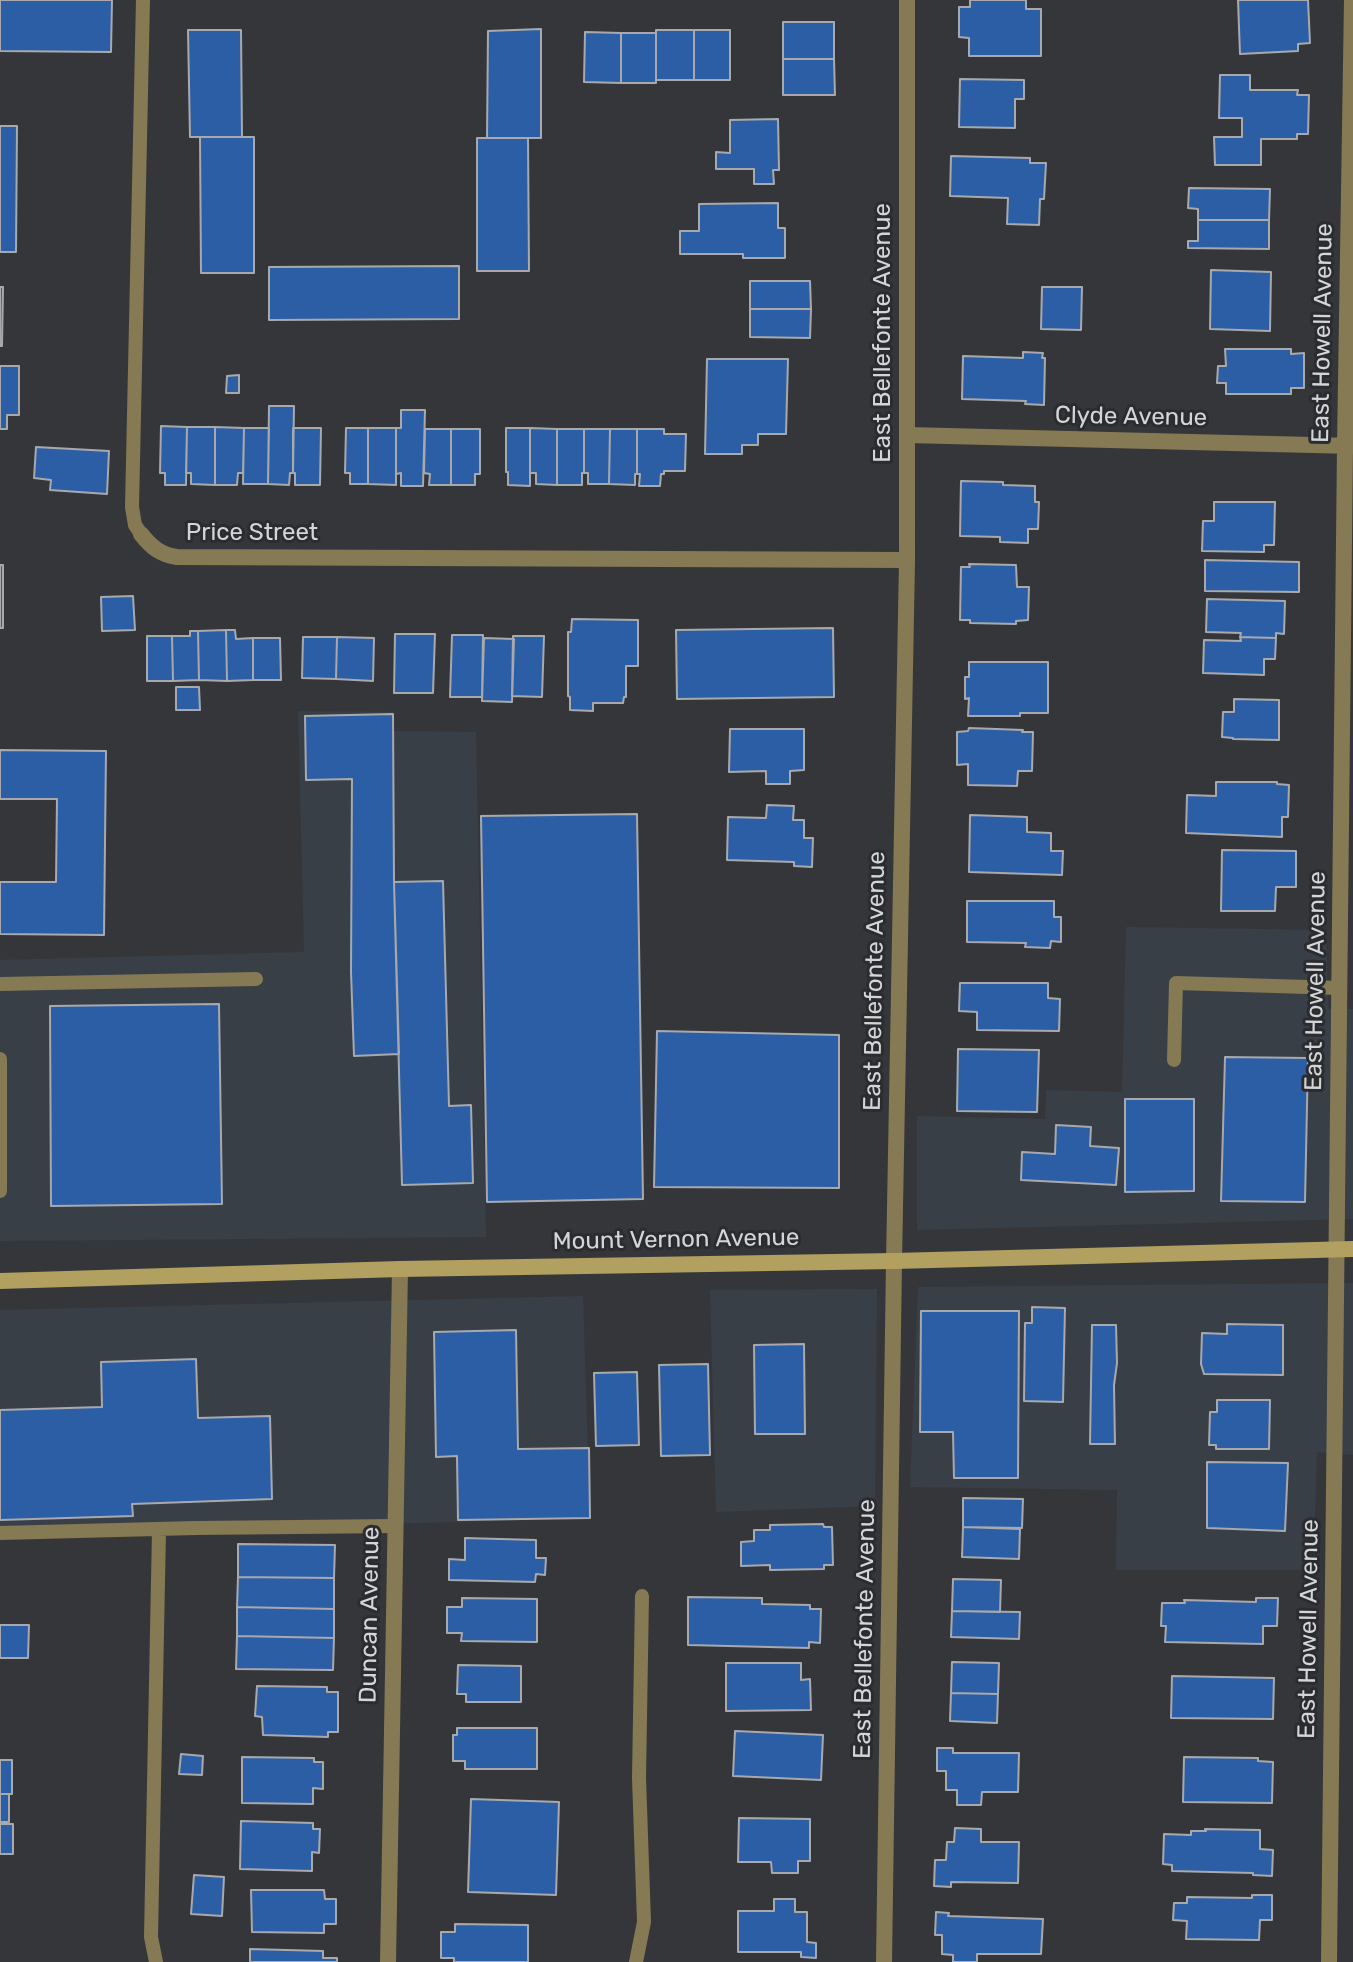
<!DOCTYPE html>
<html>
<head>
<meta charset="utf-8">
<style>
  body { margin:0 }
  canvas { display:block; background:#353639 }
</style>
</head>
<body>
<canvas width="1353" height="1962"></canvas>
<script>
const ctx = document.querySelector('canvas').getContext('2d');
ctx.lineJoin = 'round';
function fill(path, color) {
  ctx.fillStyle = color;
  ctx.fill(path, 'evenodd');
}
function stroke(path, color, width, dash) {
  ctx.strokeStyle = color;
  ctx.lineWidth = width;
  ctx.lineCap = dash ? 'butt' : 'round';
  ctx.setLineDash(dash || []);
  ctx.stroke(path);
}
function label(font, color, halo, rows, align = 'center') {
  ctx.font = font + ' Rubik,sans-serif';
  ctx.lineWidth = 6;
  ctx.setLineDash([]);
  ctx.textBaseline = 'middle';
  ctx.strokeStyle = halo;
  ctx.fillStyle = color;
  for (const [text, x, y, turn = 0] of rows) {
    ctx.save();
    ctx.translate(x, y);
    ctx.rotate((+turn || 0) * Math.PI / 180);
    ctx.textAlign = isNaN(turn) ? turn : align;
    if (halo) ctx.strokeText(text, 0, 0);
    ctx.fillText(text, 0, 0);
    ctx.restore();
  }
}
fill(new Path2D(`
  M298 711 393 712 394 731 476 732 486 1237 0 1241V960L304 952Z
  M1126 927 1326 930 1328 1009H1353V1219L917 1230V1116L1045 1119 1046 1090 1122 1092Z
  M1353 1283V1455L1317 1452 1313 1570H1116L1117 1490 910 1487 918 1287Z
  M877 1289 875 1506 716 1512 710 1290Z
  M583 1296 590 1518 383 1524 0 1526V1310Z`), '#393f47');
const building = new Path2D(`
  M0 0H112L111 52 0 51Z
  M970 0H1026V9H1041V56H969V38L959 37V7H970Z
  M1238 0H1308L1310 43 1298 44V51L1240 54Z
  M783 22H834V59H783Z
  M541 29V138H487L488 31Z
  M188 30H241L242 137H190Z
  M656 30H694V80H656Z
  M694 30H730V80H694Z
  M585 32 621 33V83L584 82Z
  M621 33H656V83H621Z
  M783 59H834L835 95H783Z
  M1220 75H1250V90H1298L1297 95H1309L1308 134H1297V139H1261V165H1215L1214 137H1242V118H1219Z
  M960 79 1024 80V99H1015V128L959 127Z
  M778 119 779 170H773L774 184H754V169H716V152L730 153V120Z
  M0 126H17L16 252H0Z
  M200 137H254V273H201Z
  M477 138H528L529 271H477Z
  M951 156 1030 158V163H1046L1044 199H1040L1039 225 1007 224 1008 198 950 196Z
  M1189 188 1270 189 1269 220H1198V209L1188 208Z
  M778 203V228H785V258H743V254H680V231H699V204Z
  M1198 220H1269V249L1188 248V241H1198Z
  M459 266V319L269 320V267Z
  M1211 270 1271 272 1270 331 1210 329Z
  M750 281H810L811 309H750Z
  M0 287H3L2 346H0Z
  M1042 287H1082L1081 330 1041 329Z
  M750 309H811L810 338 750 337Z
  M1225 349H1291V354L1304 353V388H1291V394H1226V383H1217L1218 366H1226Z
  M1023 352 1043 353 1042 358H1045L1044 405 1025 404 1026 401 962 399 963 356 1023 358Z
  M707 359H788L786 434H758V445H742V454H705Z
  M0 366H19V415H7V429H0Z
  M239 375V393H226L227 376Z
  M269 406H294L293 473H290L289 485 268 484Z
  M401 410H425L423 486H401V473L396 474V428H401Z
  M161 426 187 427 186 485H165V473H160Z
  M187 427H215V485L191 484V473H186Z
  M215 427 244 428 243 473H238L237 485H215Z
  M244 428H269L268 484H243Z
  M293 428H321L320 485H295V473H293Z
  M346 428H368V484H350V473H345Z
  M368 428H396V485L368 484Z
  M506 428H530V486L508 485V472H506Z
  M530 428 557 429V485L536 484V473H530Z
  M425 429H451V485H429L430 474 424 473Z
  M451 429H480V474H475V485H451Z
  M557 429H584V473H582V485H557Z
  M584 429H610L609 484H588V473H584Z
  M610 429H637V474H635V485L609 484Z
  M637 429H664V434H686L685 471H664V474H661L660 486H639L640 474H637Z
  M36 447 109 451 107 494 50 490 51 480 34 478Z
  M961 481 1003 482V485L1035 486V502H1039L1038 529H1028V543L1000 542V537L960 536Z
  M1214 502H1275L1274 545H1264V552L1202 551 1203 521H1214Z
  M1205 560 1299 562V592L1205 591Z
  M969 564 1016 565 1017 587H1029L1028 620 1016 621V624L970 623V620H960L961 567H970Z
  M0 565H3V628H0Z
  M133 596 135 630 102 631 101 597Z
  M1207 599 1285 601 1284 634 1276 633V638L1240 637 1241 633 1206 632Z
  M572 619 638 620V666H626V697H624L623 703H593V711L570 710V697L568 696V632H571Z
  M833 628 834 697 677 699 676 630Z
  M226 630 227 681 199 680 198 631Z
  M226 630H235L236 639 253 638V680L227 681Z
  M190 631H198L199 680 173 681 172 636H190Z
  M395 634H435L433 693H394Z
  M452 635H483L482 697H450Z
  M147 636H172L173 681H147Z
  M513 636H544L542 697 512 696Z
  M303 637H337L336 679 302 678Z
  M337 637 374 638 373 681 336 679Z
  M1240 637 1276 638 1275 659H1264V675L1203 673 1204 640 1241 641Z
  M253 638H280L281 680H253Z
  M484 638 514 639 512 702 482 701Z
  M969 662H1048V713H1020V716H968L969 698 965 699V677H969Z
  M176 687H199L200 710H176Z
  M1234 699 1279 700V740L1233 739V738L1222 737 1223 712H1234Z
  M393 714 394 882 399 1054 354 1056 351 972 352 779 306 780 305 716Z
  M969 728 1023 730 1022 732H1033L1032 771H1018L1017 786 968 785V764L957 765V732L968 731Z
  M730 729H804V770L790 771V784H766V771L729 772Z
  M0 750 106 751 104 935 0 934V882H56L57 799H0Z
  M1216 782H1277V784L1289 785 1288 817H1282V837L1186 833 1187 795 1216 796Z
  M767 805 794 806 793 820H804V838H813L812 867 794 866V862L727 860 728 817 766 818Z
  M637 814 643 1199 487 1202 481 816Z
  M970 815 1027 817V832L1051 833V851H1063L1062 875 969 872Z
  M1222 850 1296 851V887H1276L1275 911H1221Z
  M443 881 449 1106 471 1105 473 1183 402 1185 394 882Z
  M967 901H1054V917H1061V942L1051 941 1050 948 1025 947 1026 943 967 942Z
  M960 983H1048V998L1060 999 1059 1031 977 1030V1012L959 1011Z
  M219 1004 222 1204 51 1206 50 1006Z
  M657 1031 839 1035V1188L654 1187Z
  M958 1049 1039 1050 1037 1112 957 1111Z
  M1225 1057 1308 1058 1305 1202 1221 1201Z
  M1125 1099H1194V1191L1125 1192Z
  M1056 1125 1091 1127 1090 1146 1119 1148 1116 1185 1021 1180 1022 1152 1055 1154Z
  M1032 1307 1065 1308 1063 1402 1024 1401 1025 1323H1032Z
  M921 1311H1019L1018 1478H954L953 1432H920Z
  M1227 1324 1283 1325V1375L1204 1374 1201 1364 1202 1333 1227 1334Z
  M1092 1325H1116L1117 1363 1114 1385 1115 1444H1090Z
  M516 1330 518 1449 589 1448 590 1518 458 1520 457 1456 436 1457 434 1332Z
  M804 1344 805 1434H755L754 1345Z
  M196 1359 198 1418 270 1416 272 1499 132 1504 133 1516 0 1520V1410L102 1407 101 1362Z
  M708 1364 710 1455 661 1456 659 1365Z
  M637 1372 639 1445 596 1446 594 1373Z
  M1217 1400H1270L1269 1449H1216V1445H1209L1210 1412H1217Z
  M1207 1462 1288 1463 1285 1531 1207 1528Z
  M963 1498 1023 1499 1022 1528 963 1527Z
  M823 1524 824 1527H832L833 1565H824V1569L770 1570V1565L741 1566V1542L754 1541V1530H770V1525Z
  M963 1527 1020 1529 1019 1559 962 1557Z
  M465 1538 536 1540V1558H546L545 1575 536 1574 535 1582 449 1580V1559L465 1560Z
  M238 1544 335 1545 334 1578 238 1577Z
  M238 1577 334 1578V1609L237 1607Z
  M953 1579 1001 1580 1000 1612 952 1611Z
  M688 1597 762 1598V1604L810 1605V1609H821L820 1643 809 1642V1648L688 1645Z
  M462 1598 537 1599V1642L461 1641 462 1633H447V1607H462Z
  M1256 1598H1278L1277 1626H1263V1644L1165 1642 1166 1626H1161L1162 1603H1185L1184 1600 1256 1602Z
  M237 1607 334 1609V1638L237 1636Z
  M952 1611 1020 1612 1019 1639 951 1637Z
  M0 1625H29L28 1658H0Z
  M237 1636 334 1638 333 1670 236 1669Z
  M952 1662 999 1663 998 1694 951 1693Z
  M726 1663H801V1680L810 1679 811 1710 726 1711Z
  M458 1665 521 1666V1702H466V1694H457Z
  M1172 1676 1274 1678 1273 1719 1171 1718Z
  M257 1686 327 1687V1692H338V1732H328V1737L263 1735 262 1717 255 1716Z
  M951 1693 998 1694 997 1723 950 1721Z
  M457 1728H537V1769H465V1761H453V1735H457Z
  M735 1731 823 1735 821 1780 733 1776Z
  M937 1748H953V1753H1019L1018 1792H982L981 1805H957V1790H946V1771H937Z
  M181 1754 203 1756 202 1775 179 1774Z
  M242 1757 314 1758V1762H323V1789L313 1788V1804L242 1803Z
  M1184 1757 1258 1758V1761L1273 1762 1272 1803 1183 1802Z
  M0 1760H12V1794H0Z
  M0 1794H9V1822H0Z
  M471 1799 559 1802 556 1895 468 1892Z
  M739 1818 810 1819V1861H798V1873H772L771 1862H738Z
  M241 1821 313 1823V1829H320L319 1853 312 1852V1871L240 1869Z
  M0 1824H13V1854H0Z
  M955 1828 981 1829V1842H1019L1018 1883 951 1882V1887L934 1886 935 1860H946L947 1842H954Z
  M1205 1829 1260 1830V1849L1273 1850 1272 1876 1253 1875V1873L1172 1871V1865L1163 1864 1164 1834 1191 1835V1831H1206Z
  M194 1875 224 1877 222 1916 191 1914Z
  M251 1890H324L325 1899H336V1924H324V1933L252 1932Z
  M1252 1895H1272V1920H1260L1259 1940 1186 1939 1187 1921 1173 1920 1174 1903H1187V1897L1252 1898Z
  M774 1899H795V1912H807V1942L816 1943V1958L801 1957V1952H738V1911H774Z
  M936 1912 949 1913 948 1916 1043 1919 1041 1954H977V1962H953V1955L942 1954V1935H935Z
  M455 1924 528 1925V1962H454V1958H441V1932H455Z
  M250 1949 323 1951V1958H337V1962H250Z`);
fill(building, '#2c5ea5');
stroke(building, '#a7a9ad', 2);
stroke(new Path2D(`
  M141 534 135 525 132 507 143 0
  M0 984 256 979
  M0 1059V1191
  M1174 1060 1176 983 1340 988
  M0 1533 196 1528 395 1526
  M156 1962 151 1937 159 1530
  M636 1962 644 1922 639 1778 642 1596`), '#857a53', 14);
stroke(new Path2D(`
  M907 435 1353 446
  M141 534C151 547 161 555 177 557L907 560
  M388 1962 400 1269
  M884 1962 894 1261 907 560V0
  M1329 1962 1345 446 1352 0`), '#857a53', 16);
stroke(new Path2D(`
  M0 1281 400 1269 894 1261 1353 1249`), '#b1a060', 16);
label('24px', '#d3d5d6', '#2a2c2f', [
  ["East Bellefonte Avenue",883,333,-90],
  ["East Howell Avenue",1323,333,-89],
  ["Clyde Avenue",1131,417,1],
  ["Price Street",252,533],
  ["East Bellefonte Avenue",875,981,-89],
  ["East Howell Avenue",1316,981,-89],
  ["Mount Vernon Avenue",676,1240,-1],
  ["Duncan Avenue",370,1615,-89],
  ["East Bellefonte Avenue",865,1629,-89],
  ["East Howell Avenue",1309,1629,-89]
]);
</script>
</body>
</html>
